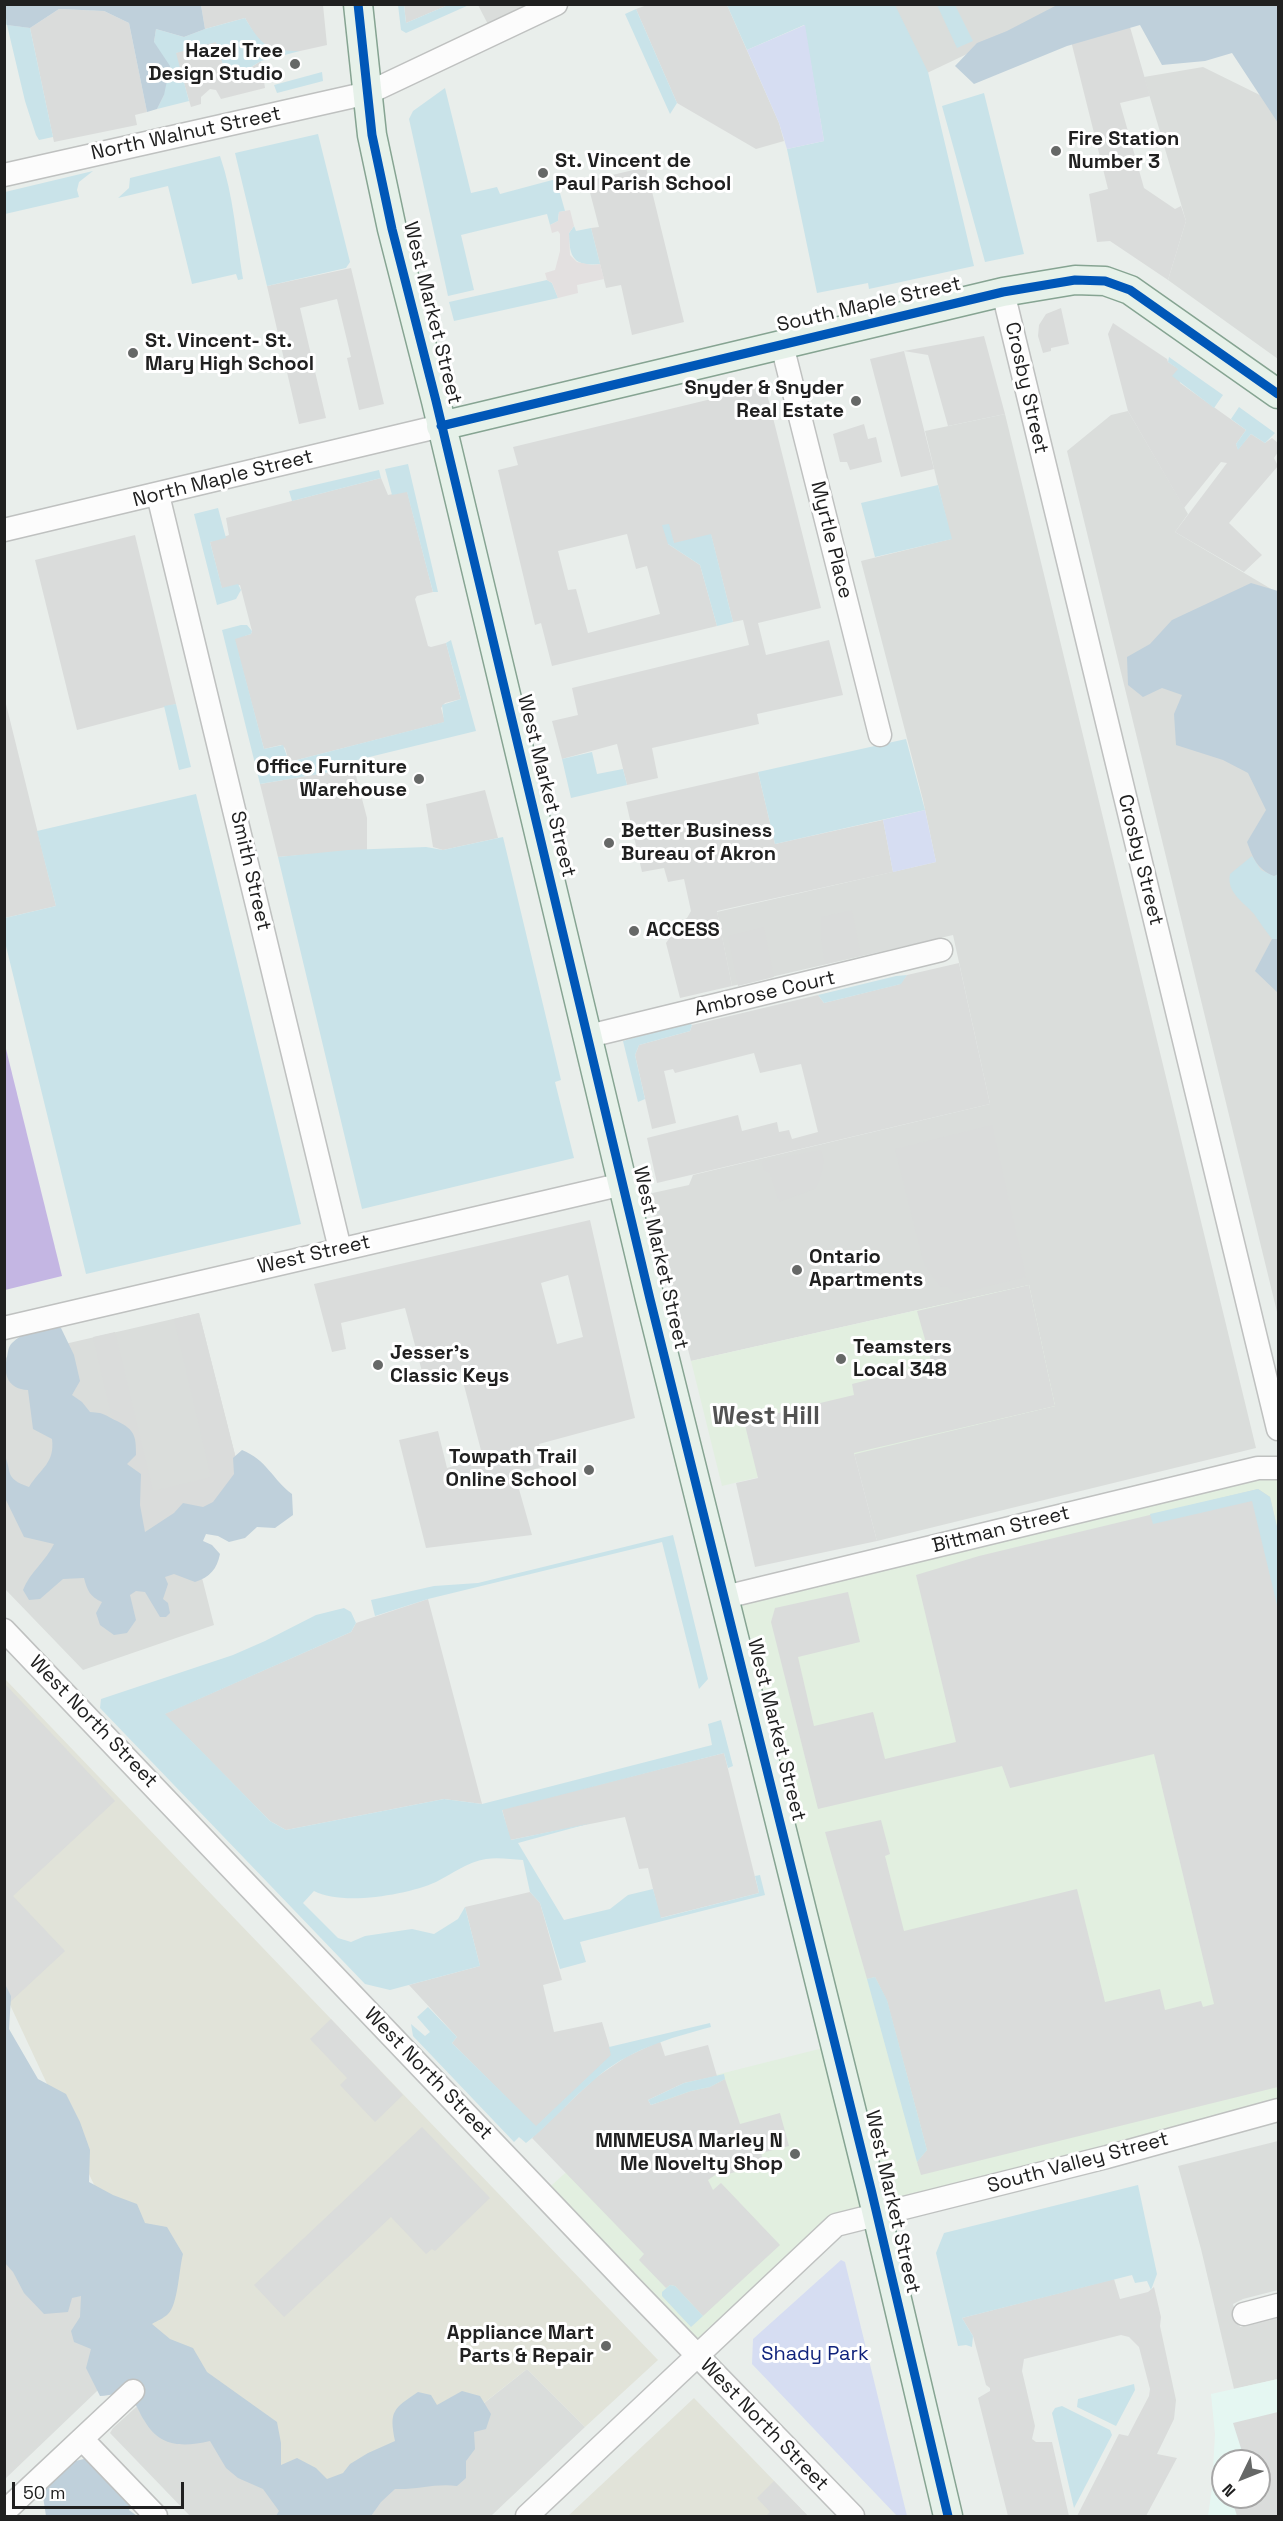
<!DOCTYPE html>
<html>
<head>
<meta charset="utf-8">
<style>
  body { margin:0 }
  #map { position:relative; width:1283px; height:2521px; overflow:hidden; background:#e9eeeb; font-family:"Space Grotesk",sans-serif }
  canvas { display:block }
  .frame { position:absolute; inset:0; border:6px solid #202020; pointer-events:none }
  .north { position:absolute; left:1211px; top:2449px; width:60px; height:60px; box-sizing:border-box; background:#fff; border:2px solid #a6a6a6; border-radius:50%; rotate:227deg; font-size:16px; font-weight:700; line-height:24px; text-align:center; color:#202020 }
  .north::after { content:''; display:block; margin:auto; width:21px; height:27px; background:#666867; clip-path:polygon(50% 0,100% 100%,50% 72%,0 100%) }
  .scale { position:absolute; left:12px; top:2482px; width:172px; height:27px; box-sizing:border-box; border:3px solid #202020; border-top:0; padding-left:8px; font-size:18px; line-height:21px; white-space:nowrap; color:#202020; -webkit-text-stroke:4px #fff; paint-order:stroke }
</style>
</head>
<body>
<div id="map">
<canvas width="1283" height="2521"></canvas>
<div class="frame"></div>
<div class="north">N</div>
<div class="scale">50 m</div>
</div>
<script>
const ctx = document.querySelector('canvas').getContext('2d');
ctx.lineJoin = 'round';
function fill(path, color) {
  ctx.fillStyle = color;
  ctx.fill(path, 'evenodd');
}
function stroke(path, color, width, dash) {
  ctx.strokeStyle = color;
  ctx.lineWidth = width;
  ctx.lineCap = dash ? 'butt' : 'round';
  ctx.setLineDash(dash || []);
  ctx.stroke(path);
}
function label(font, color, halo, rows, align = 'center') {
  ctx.font = font + ' "Space Grotesk",sans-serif';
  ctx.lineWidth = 6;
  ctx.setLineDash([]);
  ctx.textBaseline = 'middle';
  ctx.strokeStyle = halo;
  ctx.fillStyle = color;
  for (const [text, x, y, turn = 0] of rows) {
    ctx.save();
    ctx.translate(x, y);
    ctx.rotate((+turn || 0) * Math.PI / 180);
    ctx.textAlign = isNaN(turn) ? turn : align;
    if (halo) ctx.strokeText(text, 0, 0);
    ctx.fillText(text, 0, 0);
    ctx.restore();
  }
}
fill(new Path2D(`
  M478 5H556L493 34Z
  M816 5H1070L864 103Z
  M1203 67 1278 104V359L1168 280 1186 221 1144 77Z
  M1128 411 1188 514 1175 532 1278 593V1316L1067 451 1111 415Z
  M1005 414 1256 1448 877 1541 854 1453 1055 1406 1029 1285 691 1361 648 1194 689 1185 693 1175 990 1104 953 935 732 986 717 912 936 862 923 800 861 561 951 539 925 431Z
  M199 1313 248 1506 187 1519 214 1625 83 1670 5 1589 4 1358Z
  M1278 2141V2290L1243 2299 1233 2304 1240 2327 1278 2317V2379L1234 2389 1201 2249 1178 2166Z
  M4 2198 319 2516H190L110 2433 113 2428 145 2399 118 2371 5 2479Z
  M527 2369 585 2427 491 2516H342Z`), '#dadddb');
fill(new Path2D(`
  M1029 1285 1055 1406 722 1486 691 1361Z
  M1278 1468V2111L836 2225 699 2357 542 2194 584 2156 684 2083 835 2045 725 1597Z`), '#e2efe0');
fill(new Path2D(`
  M5 1679 658 2360 585 2427 527 2369 341 2516H319L107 2305 96 2189 5 1994Z
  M694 2398 808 2516H568Z`), '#e1e3d9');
fill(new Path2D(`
  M1278 2379V2516H1208L1212 2488 1215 2434 1211 2394ZM1223 2461H1259V2497H1223Z`), '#e5f7f2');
fill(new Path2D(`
  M404 4 448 5 406 23Z
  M201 5H323L327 45 300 51H279L267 47 256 37 245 18 205 29Z
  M647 5H727L779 123 784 141 756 149 677 103 636 9Z
  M59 9 104 11 129 23 147 112 135 115 137 125 54 142 30 28Z
  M1130 27 1150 96 1120 103 1144 188 1175 209 1181 206 1186 221 1168 280 1110 241 1097 242 1089 194 1108 189 1071 41Z
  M216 41 229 81 261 61 265 88 221 99 216 90 210 89 201 97V104L191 107 175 53Z
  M646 167 684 322 632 335 621 285 606 288 591 228 599 227 587 181Z
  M351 268 384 404 359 410 347 358 351 357 337 299 300 308 326 418 299 424 267 286Z
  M1061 308 1069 344 1051 348V351L1043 353 1038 336 1039 325 1046 314Z
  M1113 323 1167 359 1168 362 1179 369 1180 383 1246 430 1236 444 1238 449 1251 434 1265 443 1272 438 1278 443V452L1274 458 1278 466 1229 523 1262 555 1244 572 1175 532 1227 463 1221 462 1184 508 1128 411 1108 334Z
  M984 336 1005 414 948 426 928 355 904 351 934 469 901 477 870 359 904 351Z
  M765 386 821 608 758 623 766 655 829 640 843 695 757 714 759 724 652 748 658 778 627 785 617 744 562 759 552 721 578 715 572 688 749 645 743 620 733 622 711 535 674 544 668 524V544L700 565 717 626 552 666 541 623 535 625 498 470 518 465 513 447ZM627 534 636 569 647 566 660 614 588 633 576 589 568 590 558 551Z
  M864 424 868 439 876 437 882 462 850 470 847 462H840L833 434Z
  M381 478 388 495 407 491 433 592 417 596 415 599 428 646 431 647 446 643 461 699 445 703 441 708 445 722 289 762 285 748 281 745 264 749 234 638 251 634 252 631 240 585 222 589 210 542 229 535 226 518Z
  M135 535 176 704 77 730 35 560Z
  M4 696 56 906 5 918H4Z
  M354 768 367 818V850L278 857 260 784Z
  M758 772 775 844 883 820 893 872 717 911 732 986 680 998 666 943 681 921 687 918 691 911 684 879 668 882 664 868 642 872 626 802Z
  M485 790 498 838 443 850 433 847 426 804Z
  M852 910 861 955 825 964 821 939V917Z
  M764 927 774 977 738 986 728 936Z
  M959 963 990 1104 657 1183 647 1138 738 1115 742 1131 777 1122 779 1132 789 1130 792 1139 818 1132 801 1064 760 1073 754 1053 675 1073 673 1069 664 1071 676 1123 652 1129 635 1055 639 1045 690 1031 692 1025 818 995 824 1003 900 984 907 975Z
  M992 1125 1026 1277 956 1294 947 1286 941 1287 924 1264 895 1149Z
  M821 1150 824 1162 820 1179 815 1189 779 1202 770 1173 764 1170 762 1161Z
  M590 1220 635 1418 539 1444 545 1466 515 1475 532 1535 426 1548 399 1440 438 1431 447 1468 483 1458 460 1370 424 1379 405 1308 341 1323 346 1349 332 1352 314 1284ZM568 1275 583 1337 557 1344 541 1283Z
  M1029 1285 1055 1406 854 1453 877 1541 755 1567 736 1483 758 1478 744 1421 854 1395 852 1384 932 1364 917 1311Z
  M199 1313 248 1506 138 1530 93 1337 115 1332 153 1491 211 1477 174 1319Z
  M1258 1489 1270 1497 1278 1532V2087L921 2175 917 2162 927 2150 887 2001 875 1977 867 1979 825 1832 881 1820 890 1854 885 1856 904 1931 1077 1889 1105 2002 1160 1989 1165 2010 1201 2001 1203 2007 1214 2004 1154 1754 1010 1788 1002 1766 818 1809 771 1622 775 1608 848 1592 860 1642 798 1657 814 1726 873 1712 885 1759 956 1742 916 1575 979 1556Z
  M428 1599 482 1804 444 1799 286 1830 270 1821 164 1714 351 1632 356 1623Z
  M5 1684 115 1801 13 1896 65 1951 9 2003 5 1994Z
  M724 1753 759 1893 660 1918 648 1868 639 1869 625 1817 510 1840 502 1809Z
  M530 1892 540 1903 562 1980 543 1985 554 2032 602 2022 612 2055 536 2127 452 2043 457 2037 409 1985 480 1966 465 1907Z
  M331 2019 403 2095 375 2122 340 2085 347 2078 310 2039Z
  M660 2041 665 2056 708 2045 717 2076 684 2083 648 2100 651 2105 691 2091 710 2087 725 2079 740 2124 780 2113 789 2146 761 2153 764 2164 721 2176 718 2173 708 2180 713 2190 721 2183 780 2245 703 2316 675 2286 670 2285 666 2288 639 2260 644 2254 532 2138 595 2078 626 2057Z
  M422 2127 490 2198 435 2251 432 2249 426 2254 391 2217 284 2317 254 2285Z
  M1114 2279 1120 2299 1148 2292 1154 2287 1161 2317 1160 2326 1176 2400 1174 2419 1157 2454 1177 2458 1146 2516H1077L1119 2434 1128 2436 1149 2396 1150 2389 1139 2347 1129 2337 1121 2335 1024 2359 1022 2371 1035 2426 1032 2439 1036 2442H1052L1069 2516H1008L978 2398 990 2391V2388L986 2385 973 2336 962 2318Z
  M1278 2412V2516H1237L1231 2497H1259V2461H1245L1233 2423Z
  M774 2481 808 2516H766L770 2512 757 2498Z`), '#dadcdb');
fill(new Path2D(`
  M398 5H404L406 23 448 5H469L406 33 401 30Z
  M727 5H895L928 72 974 266 869 289 868 283 817 293 787 149 824 141 804 25 747 50Z
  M937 5H955L973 41 957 48Z
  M636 9 677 103 670 114 625 14Z
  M4 12 8 25 30 28 53 137 39 140 36 135 25 101 7 25 5 24Z
  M245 18C262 46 267 51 300 51L261 61 228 81 216 42 176 53 189 101 157 109 164 95 154 42 156 29 184 37 205 29Z
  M322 72 323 81 277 93 274 85Z
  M445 88 471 193 497 187 500 194 556 179 565 211 559 212 558 221 550 225 547 214 461 235 474 290 448 296 409 119 413 111Z
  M984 93 1024 254 985 262 942 106Z
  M318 134 350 262 346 268 267 286 235 153Z
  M220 156C234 197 236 237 243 279L238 280 236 274 192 284 168 186 118 198 129 188 130 178Z
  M93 171 79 182 77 190 79 197 5 214V192Z
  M574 226 576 231 591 228 600 264C574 267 569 257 569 233Z
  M547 280 552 283 558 298 454 321 449 302Z
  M1169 357 1223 395 1214 408 1172 376 1178 369 1168 362Z
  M1239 407 1275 433 1265 443 1251 434 1238 450 1236 444 1246 430 1231 419Z
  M408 464 438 592H433L407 492 392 495 385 469Z
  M379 470 381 478 292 501 289 491Z
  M938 485 952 539 875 557 861 503Z
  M218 508 226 538 210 542 222 588 238 584 241 590 236 599 217 605 194 514Z
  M669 524 674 543 711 534 733 622 717 626 700 565 668 544 662 525Z
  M241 625H247L252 631 251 634 235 639 264 749 283 745 289 762 444 722 442 705 461 699 446 643 451 640 476 731 353 761 354 768 260 784 222 630Z
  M176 704 191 767 179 770 164 706Z
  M906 739 925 810 775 844 758 772Z
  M592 752 597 774 623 769 627 785 571 798 562 759Z
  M196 794 301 1224 86 1274 5 942V918L56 906 37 831Z
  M503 837 561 1080 555 1082 574 1158 362 1209 278 857 348 850 426 847 443 850Z
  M1252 856 1261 870 1274 876 1278 874V939H1272C1266 931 1260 923 1254 914 1245 903 1226 893 1230 874Z
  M907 975 901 984 824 1003 818 995 896 976Z
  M689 1022 692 1025 690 1031 639 1045 635 1055 645 1099 638 1102 623 1041Z
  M1258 1489 1270 1497 1278 1531V1609L1252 1501 1153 1524 1150 1514Z
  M673 1535 708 1679 699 1689 662 1542 428 1599 375 1616 371 1600 434 1586 478 1583Z
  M344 1608 351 1612 356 1623 351 1632 165 1714 270 1821 286 1830 444 1799 482 1804 712 1745 708 1724 721 1720 733 1766 728 1768 724 1753 502 1810 511 1840 591 1823 518 1843 564 1920 610 1909 628 1895 653 1889 661 1918 759 1893 755 1876 760 1875 765 1895 580 1942 586 1962 560 1969 540 1903 530 1892 523 1860C511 1859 497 1857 486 1859 467 1862 452 1874 436 1882 407 1895 342 1906 314 1891L303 1903 338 1938 351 1942 365 1936 412 1929 434 1934 458 1919 465 1907 480 1966 390 1990 365 1984 100 1708 101 1699 233 1655 265 1641 316 1615Z
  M875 1977 887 2000 927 2150 917 2162 867 1979Z
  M428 2007 457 2037 452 2043 536 2126 611 2055 609 2047 710 2023 711 2027C670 2038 627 2050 594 2080 570 2100 550 2124 526 2143L519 2137 514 2142 413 2036 411 2024 425 2036 430 2032 417 2017Z
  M724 2074 725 2079 710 2087 691 2091 651 2105 648 2100 684 2083Z
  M1138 2185 1157 2274 1151 2290 1147 2281 1135 2283 1132 2275 962 2318 973 2336 972 2347 966 2345 958 2346 936 2253 944 2233Z
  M670 2285 675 2286 703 2316 691 2327 662 2296V2292Z
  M1134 2384 1135 2390 1116 2426 1077 2407 1078 2399Z
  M1062 2406 1110 2430 1112 2435 1074 2508 1052 2413 1055 2408Z`), '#c9e3e9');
fill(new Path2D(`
  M4 5H201L205 29 184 37 156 29 154 42 170 66 164 95 157 109 147 112 129 23 104 11 59 9 30 28 7 25Z
  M1057 5H1278V123L1232 53 1205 61 1162 65 1140 25 1067 46 974 84 955 66 977 43 1007 31Z
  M1251 583 1278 591V874L1274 876C1257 869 1253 858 1247 842L1266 810 1248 773 1223 760 1176 745 1174 714 1182 695 1162 688 1143 697 1128 685 1127 657 1150 644 1172 620Z
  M1272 939H1278V993L1255 971Z
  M51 1323 61 1328 74 1355 80 1381 72 1395 82 1402 90 1412C106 1413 104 1415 117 1421 135 1430 136 1436 136 1455L127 1464 141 1474 140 1505 145 1532 174 1513 183 1503 203 1507 213 1502 234 1474 233 1458 242 1450C267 1460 272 1479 292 1494L293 1515 275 1528 257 1527 245 1538 229 1542 218 1536 206 1534 203 1541 212 1545 220 1554C217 1569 210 1577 195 1582L174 1574 165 1577 168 1584 163 1599 168 1603 170 1613 166 1617H160L145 1592 136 1591 130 1595 136 1620 127 1633 114 1635 100 1625 96 1613 102 1602C90 1597 87 1590 84 1578L63 1579 40 1599 29 1600 23 1590C30 1572 46 1561 54 1544L24 1537 5 1498 4 1454C13 1472 3 1478 29 1487 41 1468 55 1463 52 1439L33 1429 28 1390C8 1389 3 1375 7 1357 8 1352 8 1347 12 1343 22 1333 37 1329 51 1323Z
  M4 1982 11 1996 9 2029 38 2079 66 2094 80 2122 90 2150 89 2182 113 2195 137 2204 145 2223 167 2227 183 2254C179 2269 178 2305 168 2314 164 2318 157 2321 152 2324L170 2339 193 2348 207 2372 277 2422 281 2443V2465L297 2458 316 2468 327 2479 343 2473 350 2464 368 2453 395 2441C389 2411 393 2409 418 2392L431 2395 437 2405 462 2391 480 2396 491 2414 486 2429 474 2432 475 2449 466 2461V2478L457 2486C436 2483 416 2490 395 2489L381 2502 371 2516H276L279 2511 263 2489 238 2478 226 2468 210 2441C183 2447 160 2448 144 2420 138 2411 136 2399 124 2395 117 2393 107 2396 100 2396L86 2368 91 2349 74 2342 71 2331 80 2317 81 2296 72 2298 68 2312 44 2314 24 2293 13 2272 5 2263Z
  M84 2459H96L132 2503 129 2510 137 2516H46L42 2490 58 2465Z`), '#bfd0db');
fill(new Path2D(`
  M805 25 824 141 787 149 779 123 747 50Z
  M925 810 936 862 893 872 883 820Z
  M841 2260 845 2262 907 2516H897L752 2364 753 2339Z`), '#d6ddf2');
fill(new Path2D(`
  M5 1045 62 1276 5 1290H4Z`), '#c4b6e3');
fill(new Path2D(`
  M570 210 574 226 569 233 570 255 577 262 592 265 600 264 604 279 577 285 578 293 558 298 552 283 547 280 545 273 555 270 560 251V234L558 231 552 233 550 225 558 221 559 212Z`), '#e3e0e0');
const minor = new Path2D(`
  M4 175 368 93 556 4
  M1003 292 1278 1429
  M782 345 880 735
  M158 495 340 1249
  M4 530 441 426
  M589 1036 941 950
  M4 1328 623 1184
  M725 1597 1258 1468H1278
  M4 1630 630 2286 853 2516
  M1244 2314 1278 2305
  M82 2439 156 2516
  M4 2512 133 2391
  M527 2516 836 2225 1107 2157 1278 2110`);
const major = new Path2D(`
  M358 4 372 135 392 229 436 401 650 1299 871 2189 948 2516
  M441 426 1003 292 1075 280 1105 281 1130 290 1278 394`);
stroke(minor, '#bfc1c0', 25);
stroke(major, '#86a492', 31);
stroke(minor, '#fcfcfc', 22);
stroke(major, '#e6f1e9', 28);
stroke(new Path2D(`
  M358 4 372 135 392 229 436 401 650 1299 871 2189 948 2516
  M441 426 1003 292 1075 280 1105 281 1130 290 1278 394`), '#0057b8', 9);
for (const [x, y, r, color] of [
  [295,64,6,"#666867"],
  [1056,151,6,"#666867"],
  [543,173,6,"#666867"],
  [133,353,6,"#666867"],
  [856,401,6,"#666867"],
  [419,779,6,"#666867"],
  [609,843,6,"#666867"],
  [634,931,6,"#666867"],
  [797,1270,6,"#666867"],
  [841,1359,6,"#666867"],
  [378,1365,6,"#666867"],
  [589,1470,6,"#666867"],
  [795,2154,6,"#666867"],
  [606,2346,6,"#666867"]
]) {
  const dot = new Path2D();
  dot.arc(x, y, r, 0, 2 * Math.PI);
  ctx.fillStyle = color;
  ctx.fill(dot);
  stroke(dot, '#fff', 2);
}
label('bold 20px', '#202020', '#fff', [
  ["Hazel Tree",283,52,"right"],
  ["Design Studio",283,75,"right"],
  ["Fire Station",1068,140],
  ["Number 3",1068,163],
  ["St. Vincent de",555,162],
  ["Paul Parish School",555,185],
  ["St. Vincent- St.",145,342],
  ["Mary High School",145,365],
  ["Snyder & Snyder",844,389,"right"],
  ["Real Estate",844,412,"right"],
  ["Office Furniture",407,768,"right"],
  ["Warehouse",407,791,"right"],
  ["Better Business",621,832],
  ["Bureau of Akron",621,855],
  ["ACCESS",646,931],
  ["Ontario",809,1258],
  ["Apartments",809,1281],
  ["Teamsters",853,1348],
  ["Local 348",853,1371],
  ["Jesser's",390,1354],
  ["Classic Keys",390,1377],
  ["Towpath Trail",577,1458,"right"],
  ["Online School",577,1481,"right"],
  ["MNMEUSA Marley N",783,2142,"right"],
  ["Me Novelty Shop",783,2165,"right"],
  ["Appliance Mart",594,2334,"right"],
  ["Parts & Repair",594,2357,"right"]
], 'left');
label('20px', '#202020', '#fff', [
  ["North Walnut Street",186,134,-12],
  ["South Maple Street",869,305,-13],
  ["West Market Street",432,313,76],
  ["Crosby Street",1026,388,77],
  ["North Maple Street",223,479,-14],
  ["Myrtle Place",831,540,76],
  ["West Market Street",546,786,76],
  ["Crosby Street",1140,860,76],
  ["Smith Street",250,871,77],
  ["Ambrose Court",765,994,-13],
  ["West Street",314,1255,-13],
  ["West Market Street",660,1258,77],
  ["Bittman Street",1001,1530,-14],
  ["West North Street",93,1722,46],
  ["West Market Street",776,1730,76],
  ["West North Street",428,2074,46],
  ["South Valley Street",1078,2163,-15],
  ["West Market Street",892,2202,77],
  ["West North Street",764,2425,46]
]);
label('20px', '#10237c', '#fff', [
  ["Shady Park",815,2355]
]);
label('bold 26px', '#535353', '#fff', [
  ["West Hill",766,1417]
]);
</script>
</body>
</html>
